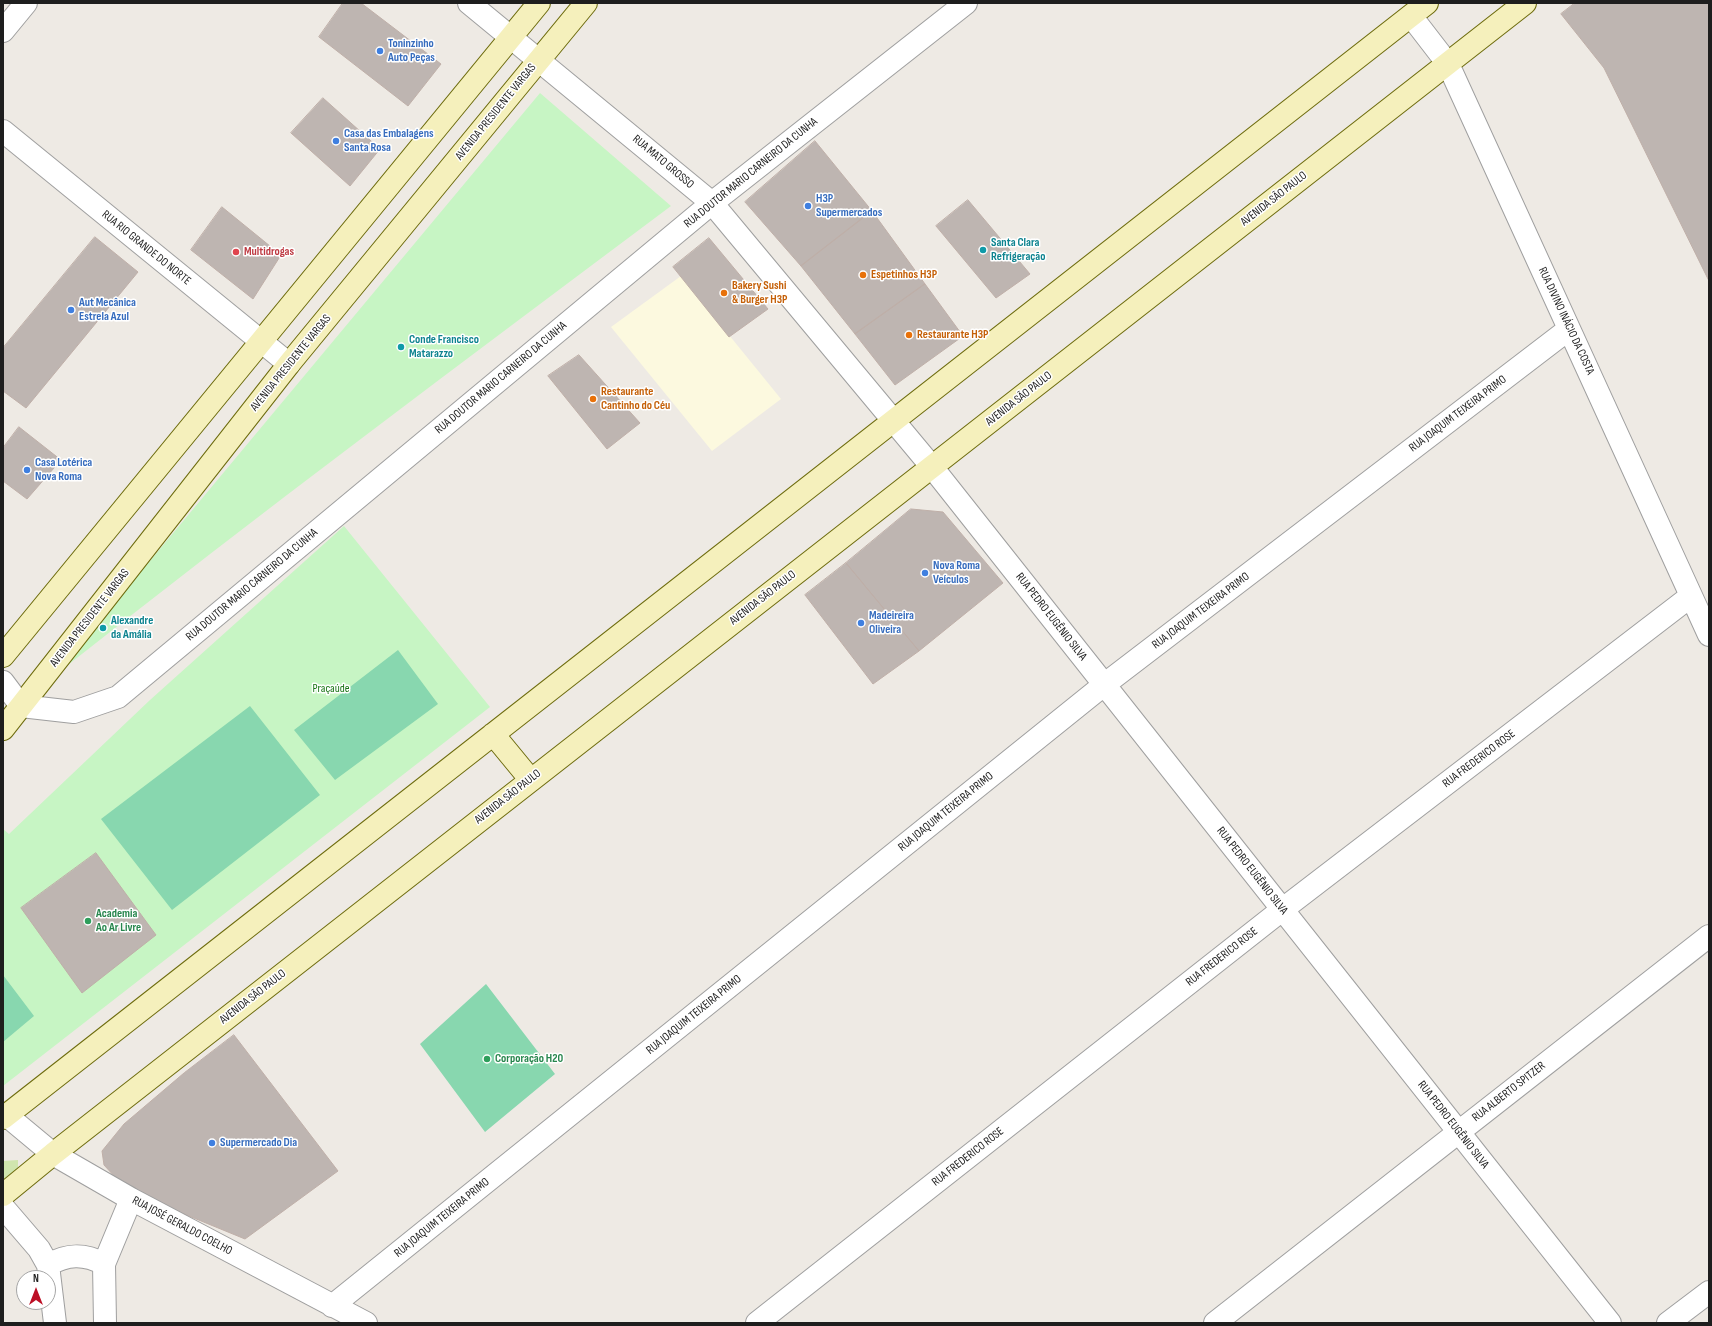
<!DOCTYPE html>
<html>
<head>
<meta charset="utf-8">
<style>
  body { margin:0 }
  #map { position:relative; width:1712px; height:1326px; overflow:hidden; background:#eeeae4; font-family:"Sofia Sans Condensed",sans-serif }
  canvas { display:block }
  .frame { position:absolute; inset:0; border:4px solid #1e1e1e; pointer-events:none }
  .north { position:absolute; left:16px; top:1270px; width:40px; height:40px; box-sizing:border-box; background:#fff; border:1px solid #a5a5a5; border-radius:50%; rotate:0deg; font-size:11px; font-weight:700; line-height:16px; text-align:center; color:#1e1e1e }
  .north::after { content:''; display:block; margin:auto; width:14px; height:18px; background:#bd0f25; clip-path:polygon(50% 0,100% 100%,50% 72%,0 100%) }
</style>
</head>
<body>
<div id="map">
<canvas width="1712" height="1326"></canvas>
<div class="frame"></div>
<div class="north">N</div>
</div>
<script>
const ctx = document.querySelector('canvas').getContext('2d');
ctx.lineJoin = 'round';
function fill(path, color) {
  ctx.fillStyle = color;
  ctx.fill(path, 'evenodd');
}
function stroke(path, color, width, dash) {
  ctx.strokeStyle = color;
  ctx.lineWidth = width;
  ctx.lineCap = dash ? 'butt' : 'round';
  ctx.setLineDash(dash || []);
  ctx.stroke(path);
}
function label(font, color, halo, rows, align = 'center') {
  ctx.font = font + ' "Sofia Sans Condensed",sans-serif';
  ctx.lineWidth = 3;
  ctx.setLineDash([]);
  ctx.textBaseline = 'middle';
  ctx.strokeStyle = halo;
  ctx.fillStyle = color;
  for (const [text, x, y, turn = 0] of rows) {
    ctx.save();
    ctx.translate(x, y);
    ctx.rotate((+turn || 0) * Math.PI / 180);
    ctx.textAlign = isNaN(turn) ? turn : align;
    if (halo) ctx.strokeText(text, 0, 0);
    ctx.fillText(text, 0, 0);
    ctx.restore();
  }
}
fill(new Path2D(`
  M681 276 781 399 712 451 611 327Z`), '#fcf9df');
fill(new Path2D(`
  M18 1160V1174L3 1186V1161Z`), '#d0e5ae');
fill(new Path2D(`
  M540 93 671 206C465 360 260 513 59 672L104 616Z
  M344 526 490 707 3 1086V829L9 834 150 700Z`), '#c7f5c4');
fill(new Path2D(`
  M398 650 438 704 335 780 294 730Z
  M250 706 320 795 172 910 101 819Z
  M3 975 34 1016 3 1042Z
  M486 984 555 1074 485 1132 420 1044Z`), '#88d7af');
const building = new Path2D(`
  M343 3H361L441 64 408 106 319 37Z
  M1575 3H1709V281L1604 68 1561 14Z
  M323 98 380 149 350 186 291 133Z
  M815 141 872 211 801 266 745 202Z
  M968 200 1030 274 996 298 936 226Z
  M222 207 281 255 253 299 191 250Z
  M872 211 925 284 855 334 801 266Z
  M95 237 138 272 26 408 3 391V348Z
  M709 238 768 309 729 337 673 267Z
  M925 284 963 336 895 385 855 334Z
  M579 355 640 423 607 449 548 376Z
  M19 427 61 460 27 499 3 481V448Z
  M911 509 943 512 1003 583 919 651 846 563Z
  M846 563 919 651 873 684 805 595Z
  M96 853 156 935 82 993 21 908Z
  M234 1035 338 1171 245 1239 150 1200 115 1177 104 1165 102 1151 124 1124 184 1073Z`);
fill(building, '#beb5b1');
stroke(building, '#bfafa8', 1);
const street = new Path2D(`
  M469 3 712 203 932 467 1610 1323
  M1411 16 1448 64 1709 635
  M3 31 26 3
  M3 131 289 364
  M3 682 21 706 74 712 118 697 712 203 966 3
  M6 1115 53 1154 131 1199 366 1323
  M3 1207 39 1249 48 1265 55 1323
  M48 1265C67 1254 84 1253 104 1264
  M332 1306 1105 684 1569 329
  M105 1323 104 1264 131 1199
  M757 1323 1283 909 1691 596
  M1215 1323 1709 936
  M1668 1323 1709 1292`);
const secondary = new Path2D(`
  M3 656 539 3
  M3 729 289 364 586 3
  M493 734 530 779
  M3 1118 1427 3
  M3 1195 53 1154 1525 3`);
stroke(street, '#9f9f9f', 24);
stroke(secondary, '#6d6b0d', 24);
stroke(street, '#fff', 22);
stroke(secondary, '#f5f0bc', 22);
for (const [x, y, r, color] of [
  [380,51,4,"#3f7fe0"],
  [336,141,4,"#3f7fe0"],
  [808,206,4,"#3f7fe0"],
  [983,250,4,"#0f9aa8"],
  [236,252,4,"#e0444e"],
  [863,275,4,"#e8710a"],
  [724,293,4,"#e8710a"],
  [71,310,4,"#3f7fe0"],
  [909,335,4,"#e8710a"],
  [401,347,4,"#0f9aa8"],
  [593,399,4,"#e8710a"],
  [27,470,4,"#3f7fe0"],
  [925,573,4,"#3f7fe0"],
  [861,623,4,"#3f7fe0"],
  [103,628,4,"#0f9aa8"],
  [88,921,4,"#2e9e5b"],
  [487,1059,4,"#2e9e5b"],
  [212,1143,4,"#3f7fe0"]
]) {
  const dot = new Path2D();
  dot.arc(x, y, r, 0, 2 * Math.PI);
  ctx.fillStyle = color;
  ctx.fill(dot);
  stroke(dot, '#fff', 1.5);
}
label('bold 12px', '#366cbe', '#fff', [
  ["Toninzinho",388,44],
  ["Auto Peças",388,58],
  ["Casa das Embalagens",344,134],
  ["Santa Rosa",344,148],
  ["H3P",816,199],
  ["Supermercados",816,213],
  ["Aut Mecânica",79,303],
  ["Estrela Azul",79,317],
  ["Casa Lotérica",35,463],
  ["Nova Roma",35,477],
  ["Nova Roma",933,566],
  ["Veículos",933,580],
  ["Madeireira",869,616],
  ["Oliveira",869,630],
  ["Supermercado Dia",220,1143]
], 'left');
label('12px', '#1e1e1e', '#fff', [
  ["AVENIDA PRESIDENTE VARGAS",496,112,-51],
  ["RUA MATO GROSSO",663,162,40],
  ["RUA DOUTOR MARIO CARNEIRO DA CUNHA",751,173,-39],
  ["AVENIDA SÃO PAULO",1274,199,-38],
  ["RUA RIO GRANDE DO NORTE",146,248,39],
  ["RUA DIVINO INÁCIO DA COSTA",1566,321,65],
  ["AVENIDA PRESIDENTE VARGAS",291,363,-51],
  ["RUA DOUTOR MARIO CARNEIRO DA CUNHA",501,378,-40],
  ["AVENIDA SÃO PAULO",1019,399,-38],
  ["RUA JOAQUIM TEIXEIRA PRIMO",1458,414,-37],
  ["RUA DOUTOR MARIO CARNEIRO DA CUNHA",252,585,-40],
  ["AVENIDA SÃO PAULO",763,598,-38],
  ["RUA JOAQUIM TEIXEIRA PRIMO",1201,611,-37],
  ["RUA PEDRO EUGÊNIO SILVA",1051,617,52],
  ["AVENIDA PRESIDENTE VARGAS",90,618,-52],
  ["RUA FREDERICO ROSE",1479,759,-37],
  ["AVENIDA SÃO PAULO",508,797,-38],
  ["RUA JOAQUIM TEIXEIRA PRIMO",946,812,-39],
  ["RUA PEDRO EUGÊNIO SILVA",1252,871,52],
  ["RUA FREDERICO ROSE",1222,957,-38],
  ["AVENIDA SÃO PAULO",253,997,-38],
  ["RUA JOAQUIM TEIXEIRA PRIMO",694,1015,-39],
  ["RUA ALBERTO SPITZER",1509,1092,-38],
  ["RUA PEDRO EUGÊNIO SILVA",1453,1125,52],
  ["RUA FREDERICO ROSE",968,1157,-38],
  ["RUA JOAQUIM TEIXEIRA PRIMO",442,1218,-39],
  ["RUA JOSÉ GERALDO COELHO",182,1226,28]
]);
label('bold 12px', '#0d838f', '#fff', [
  ["Santa Clara",991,243],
  ["Refrigeração",991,257],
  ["Conde Francisco",409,340],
  ["Matarazzo",409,354],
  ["Alexandre",111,621],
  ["da Amália",111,635]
], 'left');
label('bold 12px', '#be3a42', '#fff', [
  ["Multidrogas",244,252]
], 'left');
label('bold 12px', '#c56008', '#fff', [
  ["Espetinhos H3P",871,275],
  ["Bakery Sushi",732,286],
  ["& Burger H3P",732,300],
  ["Restaurante H3P",917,335],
  ["Restaurante",601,392],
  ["Cantinho do Céu",601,406]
], 'left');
label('12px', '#187414', '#fff', [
  ["Praçaúde",331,689]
]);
label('bold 12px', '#27864d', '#fff', [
  ["Academia",96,914],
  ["Ao Ar Livre",96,928],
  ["Corporação H20",495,1059]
], 'left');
</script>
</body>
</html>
